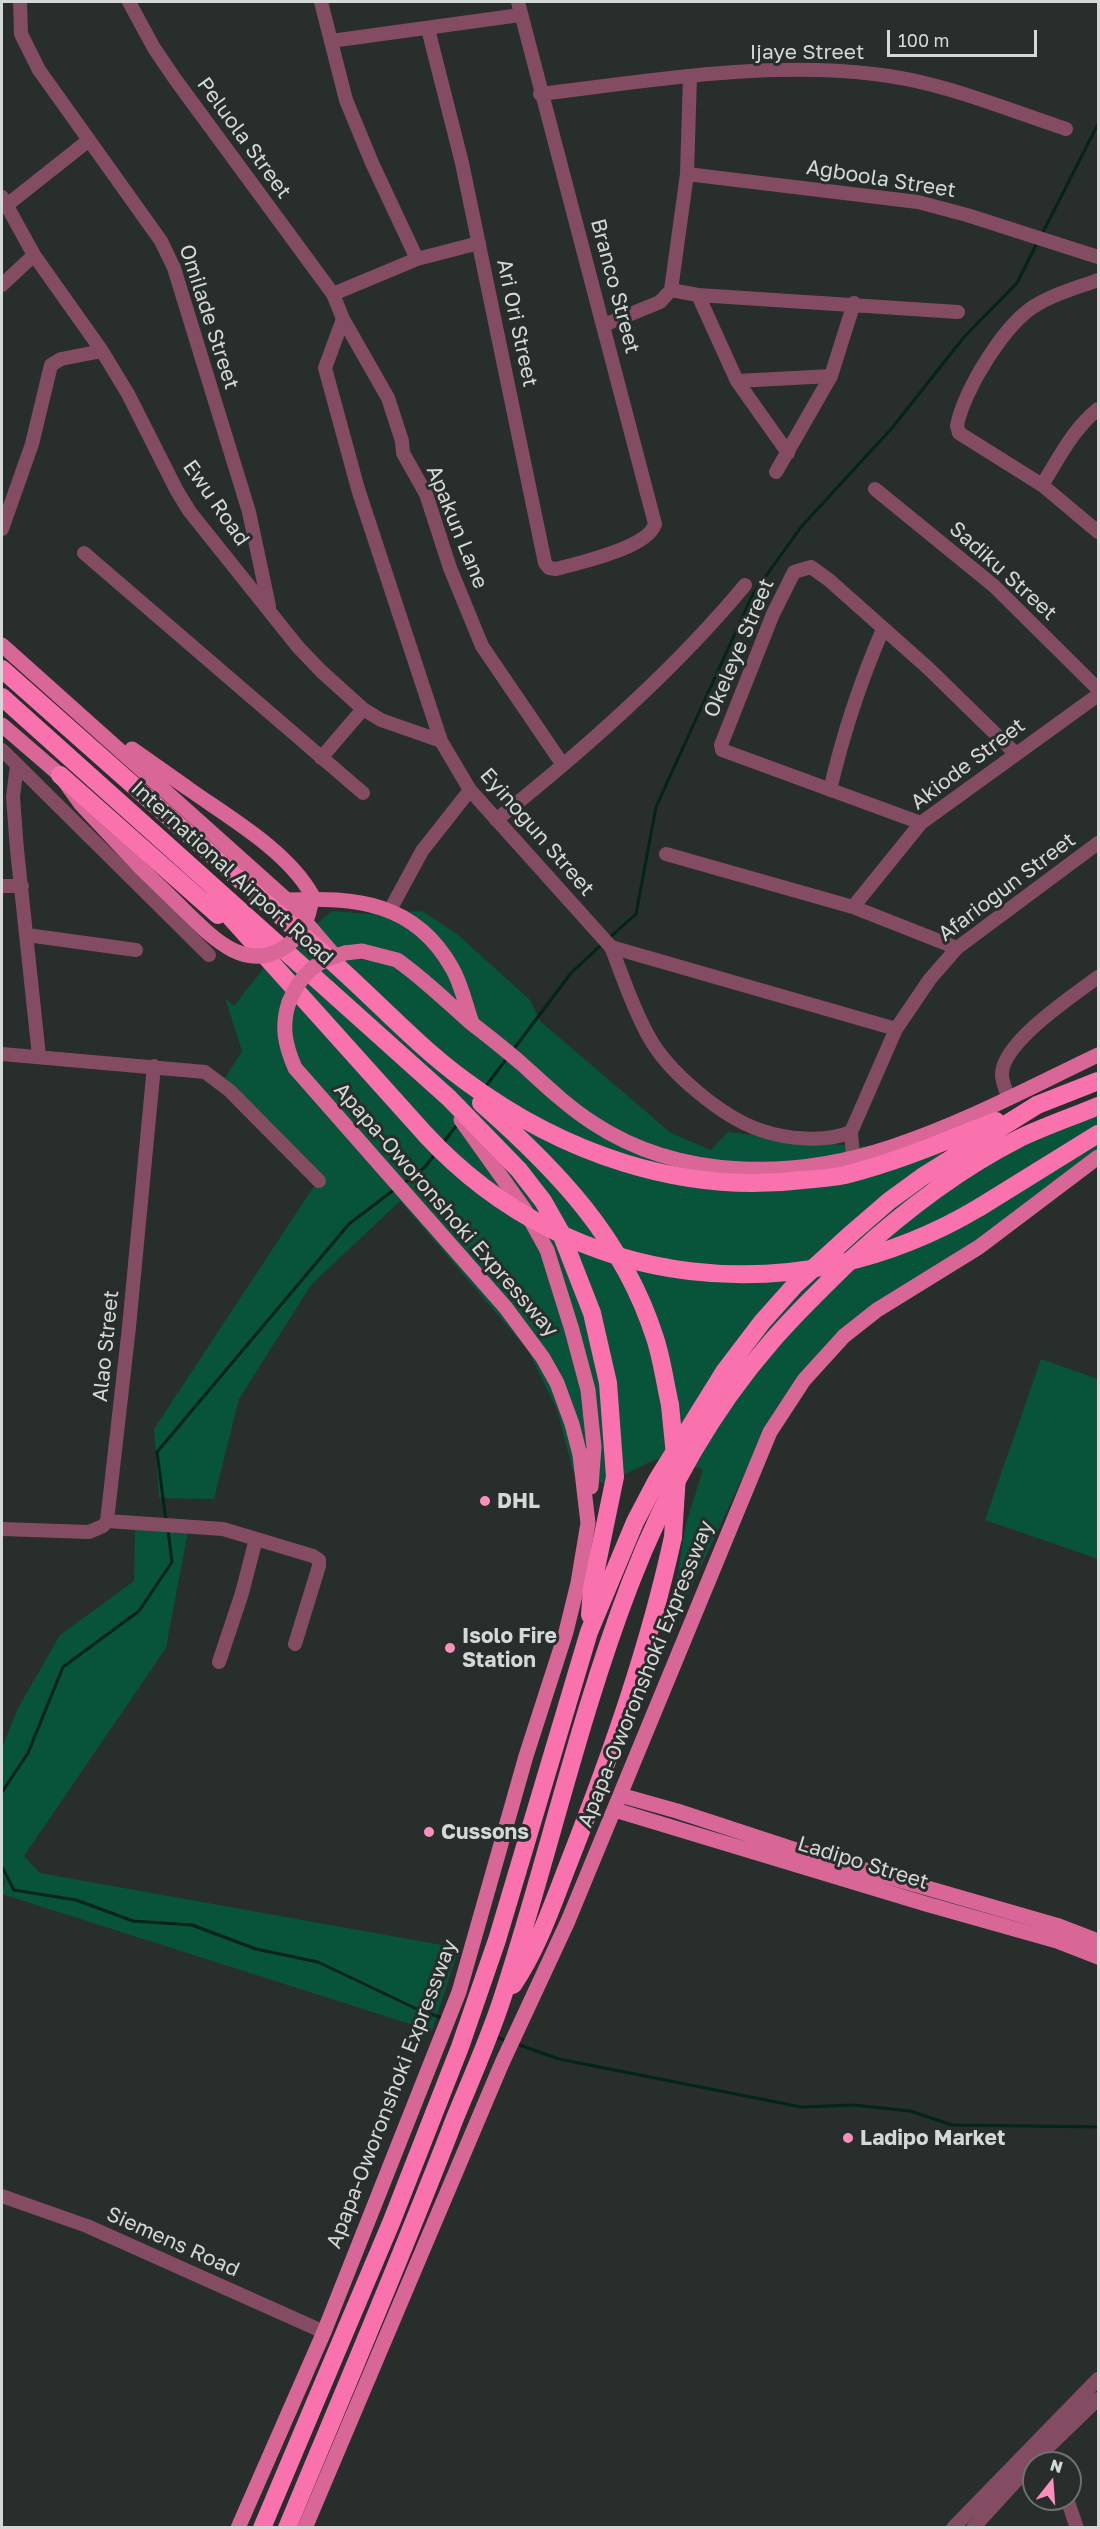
<!DOCTYPE html>
<html>
<head>
<meta charset="utf-8">
<style>
	body { margin:0 }
	#map { position:relative; width:1100px; height:2529px; overflow:hidden; background:#272e2b; font-family:"Golos Text",sans-serif }
	canvas { display:block }
	.frame { position:absolute; inset:0; border:3px solid #d4d8d6; pointer-events:none }
	.north { position:absolute; left:1022px; top:2451px; width:60px; height:60px; box-sizing:border-box; background:#272e2b; border:2px solid #6c726f; border-radius:50%; rotate:17deg; font-size:16px; font-weight:700; line-height:24px; text-align:center; color:#d4d8d6 }
	.north::after { content:''; display:block; margin:auto; width:21px; height:27px; background:#fe8ebc; clip-path:polygon(50% 0,100% 100%,50% 72%,0 100%) }
	.scale { position:absolute; left:887px; top:30px; width:150px; height:27px; box-sizing:border-box; border:3px solid #d4d8d6; border-top:0; padding-left:8px; font-size:18px; line-height:21px; white-space:nowrap; color:#d4d8d6; -webkit-text-stroke:4px #272e2b; paint-order:stroke }
</style>
</head>
<body>
<div id="map">
<canvas width="1100" height="2529"></canvas>
<div class="frame"></div>
<div class="north">N</div>
<div class="scale">100 m</div>
</div>
<script>
const ctx = document.querySelector('canvas').getContext('2d');
ctx.lineJoin = 'round';
function paint(path, color) {
  ctx.fillStyle = color;
  ctx.fill(path, 'evenodd');
}
function strokePath(path, color, width, dash) {
  ctx.strokeStyle = color;
  ctx.lineWidth = width;
  ctx.lineCap = dash ? 'butt' : 'round';
  ctx.setLineDash(dash || []);
  ctx.stroke(path);
}
function label(font, color, halo, rows, align = 'center') {
  ctx.font = font + ' "Golos Text",sans-serif';
  ctx.lineWidth = 6;
  ctx.setLineDash([]);
  ctx.textBaseline = 'middle';
  ctx.strokeStyle = halo;
  ctx.fillStyle = color;
  for (const [text, x, y, turn = 0] of rows) {
    ctx.save();
    ctx.translate(x, y);
    ctx.rotate((+turn || 0) * Math.PI / 180);
    ctx.textAlign = isNaN(turn) ? turn : align;
    if (halo) ctx.strokeText(text, 0, 0);
    ctx.fillText(text, 0, 0);
    ctx.restore();
  }
}
paint(new Path2D(`
	M332 911 369 914 422 911 457 934 530 1000 540 1021 671 1133 711 1150 728 1132 819 1143 944 1153 1098 1116V1159L818 1357 770 1419 688 1594 675 1590 686 1524 703 1469 656 1459 605 1484 573 1471 557 1410 528 1350 400 1201 311 1285 239 1399 214 1499 159 1498 154 1429 320 1177 223 1081 242 1051 225 998 234 1006 263 969Z
	M1041 1359 1098 1379V1559L985 1520Z
	M135 1517 188 1531 166 1648 24 1856 40 1873 459 1948 432 2031 2 1894 5 1881 2 1875V1748L17 1710 60 1635 134 1581Z`), '#07543a');
strokePath(new Path2D(`
	M1042 234 1098 124
	M608 939 636 914 656 807 753 594 801 527 892 428 964 337 1017 283 1037 243
	M513 1050 571 973 603 943
	M486 1086 507 1058
	M443 1143 457 1125
	M403 1184 425 1167 435 1154
	M166 1521 157 1452 349 1224 395 1189
	M2 1792 28 1753 63 1667 139 1611 172 1562 168 1530
	M2 1867 14 1890 76 1900 133 1921 192 1925 256 1949 318 1962 419 2010 442 2018
	M494 2036 507 2041
	M517 2044 559 2059 801 2107 853 2105 910 2111 952 2125 1098 2127`), '#032418', 3);
strokePath(new Path2D(`
	M20 2 21 34 39 70 161 241 174 268 249 512 269 606
	M129 2 154 48 175 79 333 294 343 319 388 398 402 441 403 453 426 494 450 568 482 646 563 765
	M321 2 346 100 372 163 417 259
	M428 29 462 163 545 563 549 568 556 569C579 563 648 548 655 524L518 2
	M331 41 520 15
	M540 94C650 81 763 61 874 74 940 81 1003 108 1066 129
	M687 174 918 202 967 215 1098 257
	M2 197 34 255 102 351 128 394 177 491 190 512 298 647 321 671 363 709 381 720 441 741
	M7 205 89 140
	M1098 280C1079 287 1056 293 1038 304 1006 321 963 391 957 426L959 433 1042 485 1098 532
	M2 285 34 255
	M671 290 698 295 958 312
	M333 294 417 259 479 243
	M698 295 737 381 788 453
	M343 319 325 368 358 489 441 741 470 790 611 947 896 1029
	M604 325 660 302 671 290 687 174 690 76
	M737 381 831 376
	M776 472 831 376 854 303
	M1042 485C1059 458 1073 429 1098 409
	M875 489 994 586 1098 689
	M2 529 32 444 51 365 61 359 102 351
	M84 553 363 793
	M2 750 209 955
	M321 758 363 709
	M17 765 13 797 17 850 39 1056
	M830 790C843 734 860 682 883 629
	M496 820C584 750 673 672 745 585
	M921 823 722 750 721 745 773 614 794 572 811 567 829 580 928 668 1015 753
	M666 854 853 907 957 948
	M2 886H22
	M853 907 921 823 1098 695
	M390 910 422 851 470 790
	M27 935 136 950
	M611 947C623 977 633 1009 649 1037 668 1072 722 1117 760 1130 786 1139 825 1143 851 1132
	M2 1054 205 1072 230 1091 319 1181
	M1008 1097C1006 1090 1002 1082 1002 1075 1001 1043 1074 995 1098 977
	M853 1157 851 1132 896 1029 930 979 957 948 1098 843
	M107 1521 223 1529 313 1556 319 1560V1566L295 1644
	M2 1529 89 1532 103 1526 107 1521 129 1327 154 1066
	M219 1662 242 1593 256 1539
	M2 2196 87 2226 324 2332
	M1067 2499 1077 2528
	M953 2528 1098 2379
	M973 2528 1038 2457 1098 2399`), '#834c63', 14);
strokePath(new Path2D(`
	M2 645 287 900 334 955
	M2 725 60 775 80 803 141 868
	M132 749 186 787
	M287 900C356 897 415 902 452 968 461 983 465 1003 471 1020
	M345 953 362 951 397 960C424 979 446 1001 470 1022 488 1036 506 1050 523 1065 545 1085 568 1107 593 1123 681 1181 794 1179 891 1147 962 1124 1031 1087 1098 1055
	M461 1120 525 1210 547 1250 572 1330 588 1390 594 1447 591 1487
	M620 1795 677 1811 799 1851 1059 1926 1098 1941
	M615 1810 926 1904 1057 1941 1098 1957
	M238 2528 324 2332 459 1992 526 1756 566 1632 578 1583 588 1523 580 1455 572 1424 557 1383 543 1358 506 1308 295 1068C285 1045 281 1026 289 1002
	M305 2528 502 2063 568 1921 770 1432 804 1380 844 1336 877 1310 979 1247 1098 1157`), '#d86798', 15);
strokePath(new Path2D(`
	M2 669C110 765 218 861 327 957 373 997 415 1044 464 1080 562 1153 681 1195 803 1180 817 1179 831 1178 845 1175 897 1162 946 1141 996 1121
	M2 697 449 1098 519 1170 543 1201 560 1231 592 1313 608 1383 615 1477 592 1588 590 1615
	M60 775 218 915
	M214 899 426 1135
	M481 1103C557 1170 623 1238 655 1338 662 1359 665 1383 670 1405
	M980 1207 1098 1134
	M513 1985C539 1947 554 1900 571 1857 612 1752 649 1647 673 1537
	M262 2528 391 2223 460 2047 497 1940 589 1632 635 1522 657 1480 724 1372 762 1322 795 1285 852 1233 889 1201 922 1177 1037 1105 1098 1081
	M287 2528C344 2391 402 2256 455 2118 471 2079 489 2039 502 1999 547 1862 578 1719 630 1584 663 1498 710 1412 771 1342 797 1312 825 1285 854 1257 904 1211 959 1169 1020 1138 1045 1126 1072 1117 1098 1106`), '#f971ad', 18);
strokePath(new Path2D(`
	M141 868C155 882 170 896 184 910 210 935 243 972 282 949 302 937 310 917 312 895 287 850 228 817 186 787
	M289 1002C301 974 315 961 345 953`), '#d86798', 15);
strokePath(new Path2D(`
	M426 1135C573 1293 798 1316 980 1207
	M670 1405 677 1475 673 1537`), '#f971ad', 18);
for (const [x, y, r, color] of [
	[485,1501,6,"#fe8ebc"],
	[450,1648,6,"#fe8ebc"],
	[429,1832,6,"#fe8ebc"],
	[848,2138,6,"#fe8ebc"]
]) {
  const dot = new Path2D();
  dot.arc(x, y, r, 0, 2 * Math.PI);
  ctx.fillStyle = color;
  ctx.fill(dot);
  strokePath(dot, '#272e2b', 2);
}
label('21px', '#d4d8d6', '#272e2b', [
	["Ijaye Street",807,52],
	["Peluola Street",244,138,54],
	["Agboola Street",881,179,9],
	["Branco Street",615,286,75],
	["Omilade Street",209,317,72],
	["Ari Ori Street",517,323,78],
	["Ewu Road",216,503,55],
	["Apakun Lane",457,527,68],
	["Sadiku Street",1003,571,42],
	["Okeleye Street",739,648,-67],
	["Akiode Street",968,764,-37],
	["Eyinogun Street",537,832,49],
	["International Airport Road",232,873,42],
	["Afariogun Street",1007,887,-37],
	["Apapa-Oworonshoki Expressway",446,1210,49],
	["Alao Street",106,1346,-84],
	["Apapa-Oworonshoki Expressway",646,1674,-68],
	["Ladipo Street",863,1863,17],
	["Apapa-Oworonshoki Expressway",392,2094,-69],
	["Siemens Road",173,2242,24]
]);
label('bold 21px', '#d4d8d6', '#272e2b', [
	["DHL",497,1501],
	["Isolo Fire",462,1636],
	["Station",462,1660],
	["Cussons",441,1832],
	["Ladipo Market",860,2138]
], 'left');
</script>
</body>
</html>
